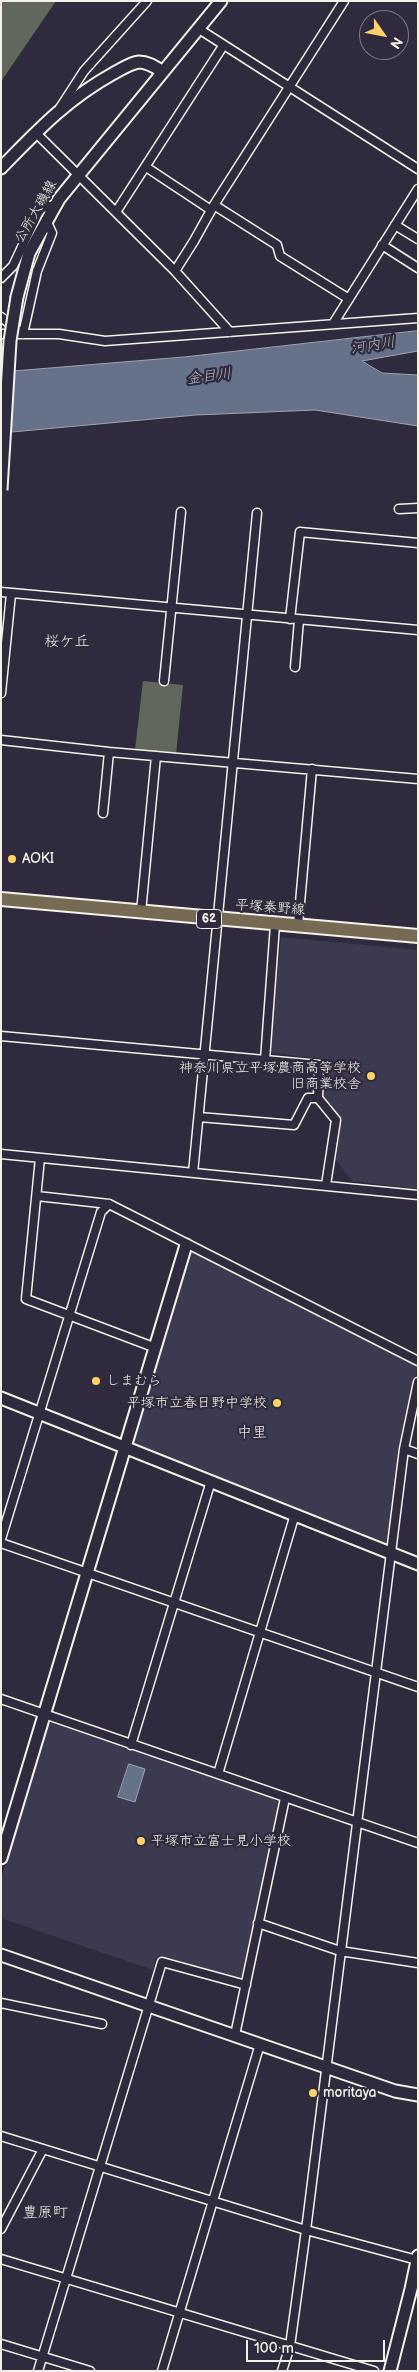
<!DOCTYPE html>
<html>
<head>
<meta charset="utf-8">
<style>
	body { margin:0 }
	#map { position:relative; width:419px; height:2372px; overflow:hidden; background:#2f2a3d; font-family:"Balsamiq Sans",sans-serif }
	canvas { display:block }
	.frame { position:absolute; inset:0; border:2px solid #f4f1e8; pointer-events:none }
	.north { position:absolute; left:359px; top:10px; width:50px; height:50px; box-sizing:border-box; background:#2f2a3d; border:1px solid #7e7a81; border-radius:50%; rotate:123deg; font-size:14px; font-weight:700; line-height:20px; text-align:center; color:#f4f1e8 }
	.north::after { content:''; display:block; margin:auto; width:18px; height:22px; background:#ffd166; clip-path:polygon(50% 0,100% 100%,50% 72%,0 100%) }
	.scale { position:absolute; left:246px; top:2340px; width:139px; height:22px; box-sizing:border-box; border:2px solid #f4f1e8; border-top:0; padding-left:6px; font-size:15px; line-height:18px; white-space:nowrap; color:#f4f1e8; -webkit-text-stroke:4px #2f2a3d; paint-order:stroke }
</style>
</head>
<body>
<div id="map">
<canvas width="419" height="2372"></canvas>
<div class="frame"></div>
<div class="north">N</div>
<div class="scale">100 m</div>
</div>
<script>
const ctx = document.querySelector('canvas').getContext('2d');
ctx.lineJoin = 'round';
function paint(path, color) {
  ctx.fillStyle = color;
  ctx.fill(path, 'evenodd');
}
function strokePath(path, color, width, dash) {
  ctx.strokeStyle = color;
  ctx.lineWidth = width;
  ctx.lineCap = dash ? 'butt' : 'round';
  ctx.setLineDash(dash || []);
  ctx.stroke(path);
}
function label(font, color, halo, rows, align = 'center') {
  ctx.font = font + ' "Balsamiq Sans","Klee One",sans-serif';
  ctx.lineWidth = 4.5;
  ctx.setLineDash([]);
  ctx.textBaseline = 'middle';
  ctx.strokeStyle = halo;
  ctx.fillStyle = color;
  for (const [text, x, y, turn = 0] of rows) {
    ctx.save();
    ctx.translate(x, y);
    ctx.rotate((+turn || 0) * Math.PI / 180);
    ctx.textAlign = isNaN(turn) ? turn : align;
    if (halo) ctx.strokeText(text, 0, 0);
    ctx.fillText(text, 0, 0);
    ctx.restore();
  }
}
paint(new Path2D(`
	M281 937 418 950V1189L352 1181 336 1160 341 1118 322 1093 325 1059 272 1053 270 1051Z
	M193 1252 418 1364 400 1451 388 1542H384L132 1442 189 1254Z
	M52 1722 275 1799 278 1803 242 1976 239 1980 157 1956 153 1970 1 1918V1879L48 1725Z`), '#3c3a50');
paint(new Path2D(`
	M1 1H56L2 80 1 129Z
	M143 681 183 685 176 754 135 750Z`), '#61685b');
const water = new Path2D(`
	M418 331V351L362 361 382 373 418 375V426L315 410 196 415 1 433V372L184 357Z
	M129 1764 145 1769 135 1802 118 1797Z`);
paint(water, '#66718a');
strokePath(water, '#9fa4b0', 1);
const street = new Path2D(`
	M199 29 418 169
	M60 108 84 71 147 1
	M36 133 175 271 194 241 214 205 344 1
	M146 167 211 210
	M214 205 277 245 280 256 349 299
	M116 212 223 46
	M395 225 418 239
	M382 245 418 268
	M175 271 230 332
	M1 278 13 266 38 213 42 208 55 205
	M1 317 23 334 37 271 52 233 46 220
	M333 324 418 189
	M1 334H59L105 341 418 318
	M399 509 418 508
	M1 592 418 630
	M290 619 300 532 418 543
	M295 667 299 620
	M164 681 181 512
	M1 693 11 594
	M1 740 109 752 418 779
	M103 813 109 752
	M141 912 156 756
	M275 925 265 1060 319 1065 318 1098 336 1120 326 1185
	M298 925 312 769
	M1 1036 265 1060
	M199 1117 294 1125 308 1098H318
	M1 1154 418 1195
	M40 1158 26 1299 156 1348
	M193 1173 257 513
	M37 1196 109 1204 418 1361
	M404 1449 418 1454
	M1 1539 101 1212 109 1204
	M1 1543 418 1687
	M1 1699 418 1843
	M131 1745 211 1481
	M218 1774 295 1514
	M258 1923 340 1951 418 1963
	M1 2003 102 2024
	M235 2035 285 1798
	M1 2136 306 2230 417 2260
	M1 2229 43 2149
	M1 2259 374 2371
	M1 2344 90 2371
	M38 2371 162 1962 246 1985
	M162 2371 260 2044
	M282 2371 290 2346 306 2230 404 1449 418 1382`);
const secondary = new Path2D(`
	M1 168C38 130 67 99 114 73 122 69 130 63 139 62 148 62 155 67 163 72
	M17 297 29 253 59 199 221 1
	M1 1398 418 1564
	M1 1858 186 1245
	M1 1955 395 2091 418 2095
	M390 2371 411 2289 418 2256`);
const primary = new Path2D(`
	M1 899 418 936`);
strokePath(street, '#f4f1e8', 11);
strokePath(secondary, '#f4f1e8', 15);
strokePath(primary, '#f4f1e8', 16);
strokePath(street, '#2f2a3d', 8);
strokePath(secondary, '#2f2a3d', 11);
strokePath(primary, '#776a54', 12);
const secondaryBridge = new Path2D(`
	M1 490 10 341 17 297`);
strokePath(secondaryBridge, '#f4f1e8', 15, []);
strokePath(secondaryBridge, '#2f2a3d', 11);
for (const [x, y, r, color] of [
	[12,859,5,"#ffd166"],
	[371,1076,5,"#ffd166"],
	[96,1381,5,"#ffd166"],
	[277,1403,5,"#ffd166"],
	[141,1841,5,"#ffd166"],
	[313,2093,5,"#ffd166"]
]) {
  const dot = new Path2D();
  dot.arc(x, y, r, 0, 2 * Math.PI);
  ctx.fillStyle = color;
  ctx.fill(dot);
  strokePath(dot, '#2f2a3d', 2);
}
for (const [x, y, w] of [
	[209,919,25]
]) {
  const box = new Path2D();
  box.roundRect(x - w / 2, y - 9.5, w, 19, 4);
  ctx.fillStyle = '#2f2a3d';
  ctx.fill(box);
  strokePath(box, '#f4f1e8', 1);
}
label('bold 12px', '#f4f1e8', null, [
	["62",209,919]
]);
label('14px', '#f4f1e8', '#2f2a3d', [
	["公所大磯線",36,212,-60],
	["平塚秦野線",270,908,4]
]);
label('14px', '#f4f1e8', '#2f2a3d', [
	["AOKI",22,859],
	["神奈川県立平塚農商高等学校",361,1068,"right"],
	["旧商業校舎",361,1084,"right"],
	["しまむら",106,1381],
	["平塚市立春日野中学校",267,1403,"right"],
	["平塚市立富士見小学校",151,1841],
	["moritaya",323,2093]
], 'left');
label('italic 15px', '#b4b7be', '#2f2a3d', [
	["河内川",373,346,-9],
	["金目川",209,377,-7]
]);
label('15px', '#f4f1e8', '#2f2a3d', [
	["桜ケ丘",67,642],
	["中里",252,1433],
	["豊原町",45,2213]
]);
</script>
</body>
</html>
